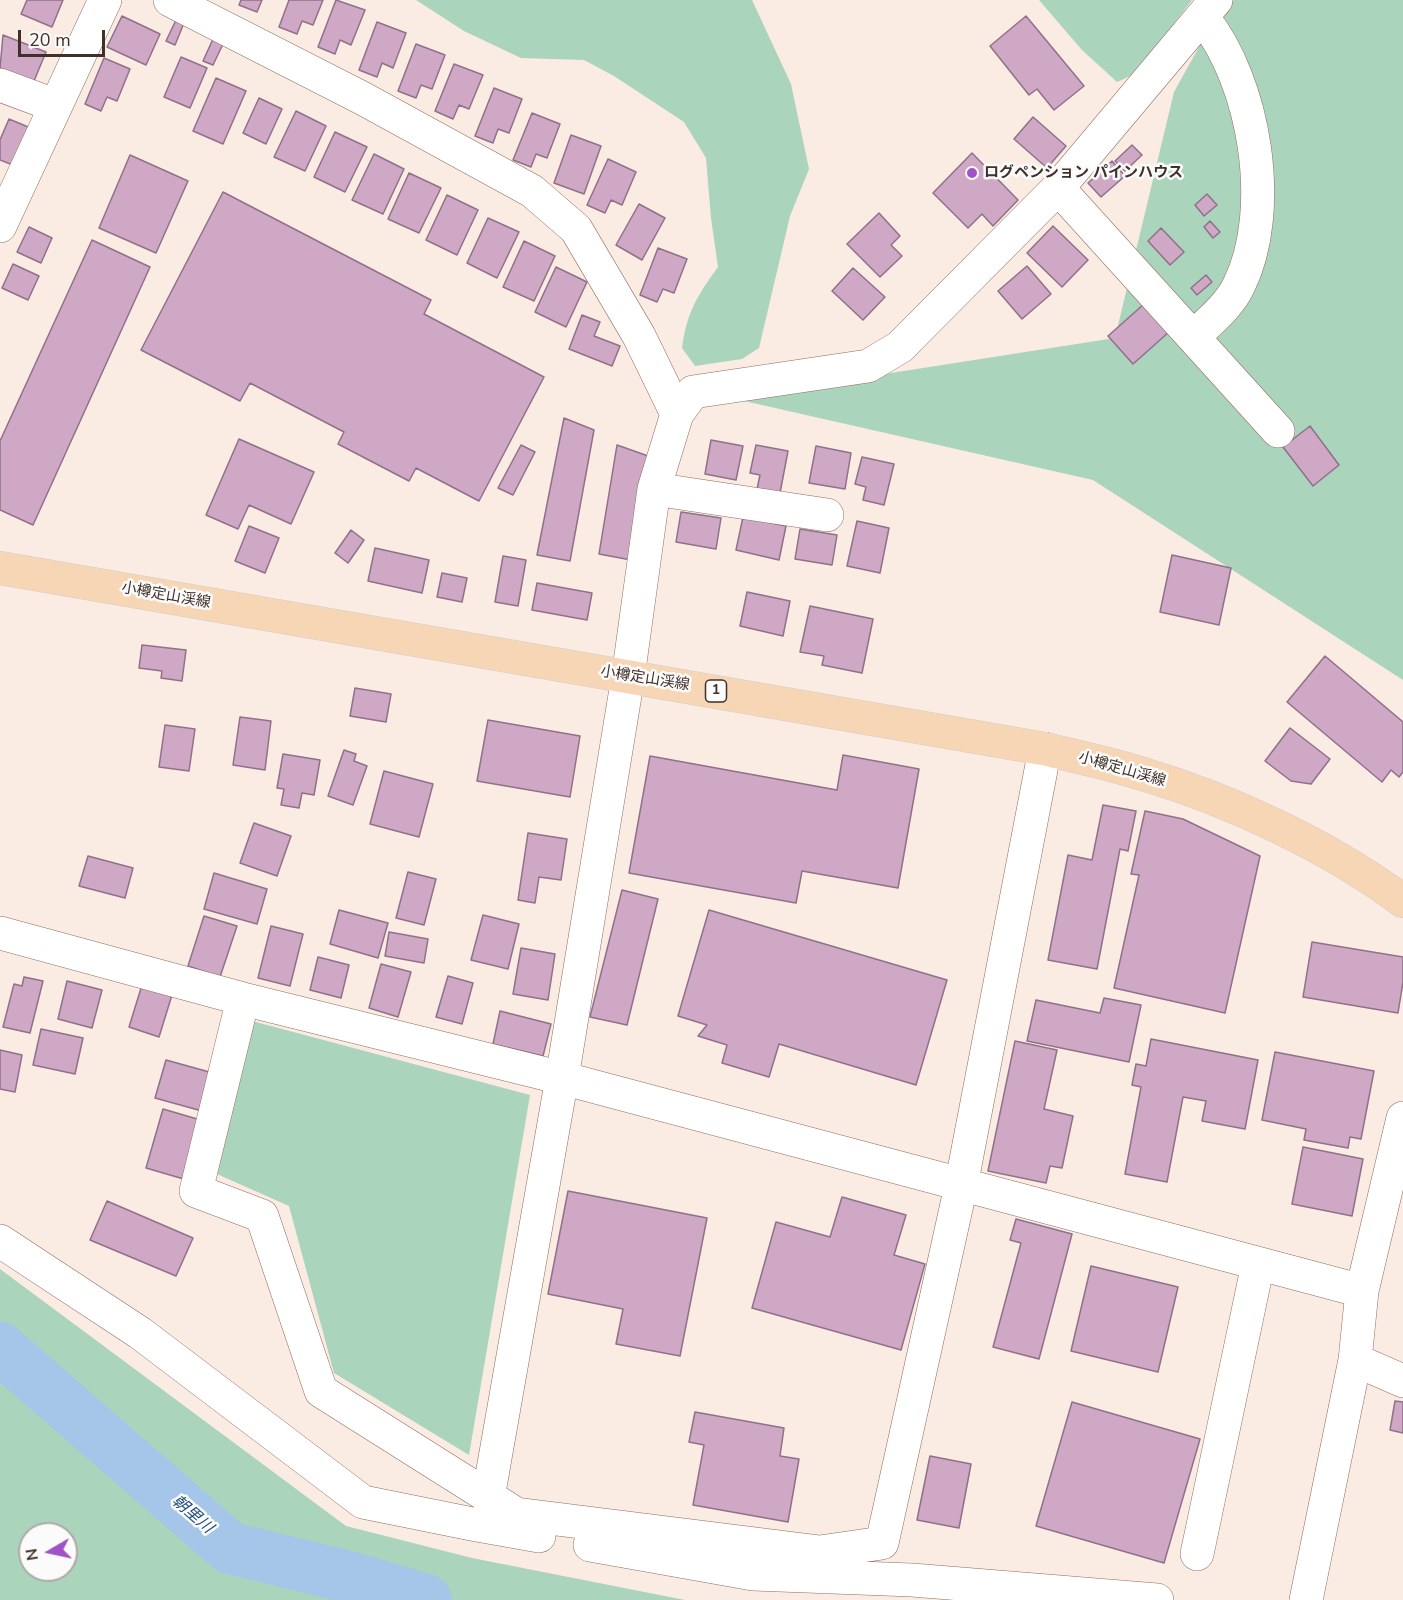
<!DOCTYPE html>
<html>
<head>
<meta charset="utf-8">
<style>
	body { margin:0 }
	#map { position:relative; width:1403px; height:1600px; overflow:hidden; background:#faebe3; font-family:"Nunito Sans",sans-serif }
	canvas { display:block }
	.north { position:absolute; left:18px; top:1522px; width:60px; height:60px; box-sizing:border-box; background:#fbfbfb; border:2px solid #b0aaa7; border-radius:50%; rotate:261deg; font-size:16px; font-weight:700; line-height:24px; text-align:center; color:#3f3029 }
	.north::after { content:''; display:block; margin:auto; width:21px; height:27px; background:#9f53c5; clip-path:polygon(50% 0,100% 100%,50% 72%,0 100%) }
	.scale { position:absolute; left:18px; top:30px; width:87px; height:27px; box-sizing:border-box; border:3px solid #3f3029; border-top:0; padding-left:8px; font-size:18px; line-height:21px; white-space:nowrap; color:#3f3029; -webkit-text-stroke:4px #fbfbfb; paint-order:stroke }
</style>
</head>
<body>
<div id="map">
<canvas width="1403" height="1600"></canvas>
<div class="north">N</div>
<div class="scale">20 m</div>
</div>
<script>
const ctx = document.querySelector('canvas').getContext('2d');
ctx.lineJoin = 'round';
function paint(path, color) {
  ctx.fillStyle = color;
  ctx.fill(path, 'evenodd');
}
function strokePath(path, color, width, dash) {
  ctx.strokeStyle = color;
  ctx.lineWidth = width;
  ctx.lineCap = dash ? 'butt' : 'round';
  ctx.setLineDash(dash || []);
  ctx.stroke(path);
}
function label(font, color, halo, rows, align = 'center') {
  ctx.font = font + ' "Nunito Sans","Noto Sans JP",sans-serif';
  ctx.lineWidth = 5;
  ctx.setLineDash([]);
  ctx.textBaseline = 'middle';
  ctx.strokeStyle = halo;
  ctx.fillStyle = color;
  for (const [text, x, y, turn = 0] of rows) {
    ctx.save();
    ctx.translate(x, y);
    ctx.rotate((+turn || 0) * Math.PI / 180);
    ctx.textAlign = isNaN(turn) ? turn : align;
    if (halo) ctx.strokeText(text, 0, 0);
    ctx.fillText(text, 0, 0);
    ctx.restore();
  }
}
paint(new Path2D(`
	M416 0H752L791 84 809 169 790 216 759 348 742 359 695 366 682 348C687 312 697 296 718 267L711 218 706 158 684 122 614 76 584 60 521 58 464 31Z
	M1039 0H1192L1137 73 1117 82 1082 50Z
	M1225 0H1403V680L1093 480 731 398 1115 338 1174 92Z
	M252 1021 530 1095 469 1455 334 1373 289 1206 217 1174Z
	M0 1269 346 1526 472 1558 685 1600H0ZM30 1534H66V1570H30Z`), '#aad4bb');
strokePath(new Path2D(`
	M0 1348 230 1548 349 1577 426 1600`), '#a6c6e9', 52);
const building = new Path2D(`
	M27 0H63L52 27 21 14Z
	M241 0H262L257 12 239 5Z
	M289 0H323L313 25 302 21 297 34 279 27Z
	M336 0 365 10 351 45 340 40 335 54 318 47Z
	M122 16 160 34 146 65 107 47Z
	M1026 16 1084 86 1054 110 1037 89 1029 95 990 46Z
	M176 20 184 23 175 45 166 41Z
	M377 22 406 33 393 68 382 63 377 77 359 70Z
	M3 35 46 52 34 81 0 68Z
	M213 39 223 44 213 65 203 61Z
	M416 44 445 55 432 89 421 85 416 98 398 91Z
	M181 57 207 68 190 108 164 97Z
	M104 58 130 69 117 101 107 97 101 111 85 104Z
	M454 64 483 75 469 109 459 105 453 119 435 111Z
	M216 78 246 91 223 144 193 131Z
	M494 88 522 99 509 133 498 129 493 143 475 136Z
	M259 98 282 109 266 144 243 133Z
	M296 111 326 126 305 171 274 157Z
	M532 113 560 124 547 158 536 154 531 167 513 160Z
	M1033 117 1066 146 1047 168 1014 139Z
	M9 119 33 129 18 167 0 160V140Z
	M335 132 367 147 345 192 314 177Z
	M571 135 601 146 584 194 554 183Z
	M1132 145 1142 155 1125 171 1115 161Z
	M972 153 1018 200 993 226 982 214 968 228 933 193Z
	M374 154 404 169 383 214 352 200Z
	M130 155 188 181 156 253 99 228Z
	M608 159 636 172 622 205 611 200 605 213 587 205Z
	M1112 161 1125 176 1101 197 1088 183Z
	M409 173 441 188 419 233 388 219Z
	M223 192 431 300 424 314 544 377 479 501 416 468 409 481 338 444 344 432 250 383 240 401 141 350Z
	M1207 194 1217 205 1204 216 1195 205Z
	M447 195 478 210 457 255 426 240Z
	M639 204 665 218 642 260 616 245Z
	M879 213 900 236 891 245 902 256 880 277 847 244Z
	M488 218 519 232 497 278 467 263Z
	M1210 221 1220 232 1213 238 1204 227Z
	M1053 226 1088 260 1062 287 1027 253Z
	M29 227 52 238 41 263 17 252Z
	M1161 228 1184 252 1170 265 1148 241Z
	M92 240 150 267 33 525 0 510V441Z
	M524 241 555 256 534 301 503 287Z
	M658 248 687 259 674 293 663 289 657 302 640 295Z
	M13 264 39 276 28 300 2 288Z
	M1027 266 1051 294 1022 319 998 291Z
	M556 267 587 282 566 327 535 312Z
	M853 268 885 297 863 320 832 291Z
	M1206 275 1212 282 1197 295 1191 288Z
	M1144 304 1169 332 1133 364 1108 336Z
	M582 315 600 322 594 336 620 346 612 366 569 349Z
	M564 418 594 430 570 561 537 555Z
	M1310 426 1339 465 1313 486 1283 447Z
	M239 439 314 472 291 524 249 505 238 529 206 515Z
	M711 440 743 446 736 480 705 474Z
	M521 445 535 452 513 495 498 488Z
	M617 445 651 457 631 560 599 554Z
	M756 445 788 451 780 493 757 489 760 475 750 473Z
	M816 446 851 453 845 489 809 483Z
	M862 457 894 464 884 505 863 500 866 487 855 484Z
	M681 512 721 518 716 549 676 542Z
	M743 517 786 526 779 560 736 550Z
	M857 521 889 528 880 573 847 566Z
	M249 526 279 538 265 573 235 561Z
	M800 529 837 535 832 565 795 559Z
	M351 530 364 540 348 563 335 553Z
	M375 548 429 560 422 593 368 581Z
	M1172 555 1231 568 1219 625 1160 612Z
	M503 556 526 560 518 606 495 602Z
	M442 573 467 578 462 602 437 597Z
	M537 583 592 593 587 620 532 610Z
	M747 592 790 601 783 636 740 626Z
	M810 606 873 619 862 673 822 665 824 656 800 652Z
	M142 645 186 650 182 681 161 678 162 671 139 668Z
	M1325 656 1403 722V772L1399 777 1391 770 1382 782 1287 702Z
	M355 688 391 694 386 722 350 716Z
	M240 717 271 721 265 770 233 765Z
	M488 720 580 736 570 797 477 781Z
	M165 725 195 729 189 771 159 767Z
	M1290 728 1330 759 1311 784 1291 781 1265 761Z
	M344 750 356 754 354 761 367 766 353 805 328 796Z
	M283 754 320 760 314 795 302 793 299 808 281 805 284 789 277 788Z
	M843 755 919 769 898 888 802 871 796 903 629 873 650 756 837 790Z
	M384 771 433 784 419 837 370 824Z
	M1103 805 1136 811 1128 851 1120 849 1097 969 1048 960 1068 855 1092 860Z
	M1145 811 1183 819 1260 856 1225 1013 1114 988 1139 875 1131 874Z
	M254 823 291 836 277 876 240 863Z
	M528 833 567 839 561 880 539 877 535 903 518 900Z
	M88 856 133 868 125 898 79 886Z
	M408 872 436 879 424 925 396 918Z
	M214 873 267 889 257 924 204 909Z
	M622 890 658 899 627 1025 590 1017Z
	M339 910 388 923 378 958 330 944Z
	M709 910 947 980 916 1085 779 1044 769 1077 722 1063 727 1045 698 1036 707 1025 678 1016Z
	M483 915 519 924 508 969 471 960Z
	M204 916 237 926 220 977 188 966Z
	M271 926 303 934 290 986 258 978Z
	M389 932 428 939 424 963 385 956Z
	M1312 942 1403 957V982L1398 1013 1303 997Z
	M521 948 555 954 548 1000 513 994Z
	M318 957 349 965 341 998 310 990Z
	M381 964 411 972 398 1017 369 1008Z
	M448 976 473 983 462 1024 436 1017Z
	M24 977 43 981 30 1033 3 1027 14 984 22 986Z
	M67 981 102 990 92 1028 58 1019Z
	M142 985 172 995 159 1037 129 1027Z
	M1104 998 1141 1005 1129 1062 1027 1041 1036 1000 1100 1013Z
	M500 1011 551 1024 543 1056 493 1044Z
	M41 1029 83 1038 75 1074 33 1065Z
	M1151 1039 1258 1060 1245 1129 1202 1121 1206 1101 1183 1097 1167 1182 1125 1174 1141 1087 1132 1085 1136 1064 1146 1066Z
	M1015 1041 1057 1050 1044 1109 1073 1116 1062 1168 1050 1166 1046 1183 988 1171Z
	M0 1050 22 1055 15 1092 0 1089Z
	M1275 1052 1374 1071 1361 1139 1350 1137 1348 1148 1304 1140 1306 1129 1262 1120Z
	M166 1060 213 1073 202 1111 155 1098Z
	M163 1109 204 1121 187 1180 146 1168Z
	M1303 1147 1363 1159 1352 1216 1292 1204Z
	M568 1191 707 1218 680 1356 616 1344 623 1309 548 1294Z
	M842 1197 906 1215 894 1255 925 1264 901 1350 752 1308 776 1222 830 1237Z
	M107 1201 193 1238 176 1276 90 1240Z
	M1016 1219 1072 1234 1039 1359 993 1347 1021 1243 1010 1240Z
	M1091 1266 1178 1287 1158 1372 1071 1351Z
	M1395 1401 1403 1402V1433L1390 1430Z
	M1072 1402 1200 1439 1164 1563 1036 1526Z
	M695 1412 784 1428 780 1456 799 1459 788 1522 693 1505 704 1445 689 1442Z
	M930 1456 971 1464 959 1528 917 1520Z`);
paint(building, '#cfa8c6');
strokePath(building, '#8f7189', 1.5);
const minor = new Path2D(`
	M170 0 362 98 532 191 576 229 639 336 677 414
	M0 85 54 105
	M1058 188 1278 431
	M0 226 105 0
	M1193 337C1209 322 1230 305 1239 285 1276 210 1255 82 1203 18
	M654 489 827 515
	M0 933 243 999 562 1078 1362 1291
	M243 999 196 1191 262 1216 321 1391 516 1514 820 1552 882 1543 961 1186 1045 749
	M0 1241 140 1333 363 1502 477 1525 497 1519
	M1355 1360 1403 1381
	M488 1498 562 1078 628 677 654 489 677 414 693 392 868 366 900 347 1058 188 1216 0
	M477 1525 539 1536
	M590 1545 753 1574 912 1580 1157 1600
	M1197 1554 1258 1264
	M1306 1600 1355 1360 1362 1291 1403 1118`);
const major = new Path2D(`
	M0 568 1045 749C1078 757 1113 764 1146 775 1233 801 1330 847 1403 901`);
strokePath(minor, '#906e5d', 34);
strokePath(major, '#d1cdcc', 34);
strokePath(minor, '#fff', 33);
strokePath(major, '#f7d6b5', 33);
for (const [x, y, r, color] of [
	[972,173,6,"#9f53c5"]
]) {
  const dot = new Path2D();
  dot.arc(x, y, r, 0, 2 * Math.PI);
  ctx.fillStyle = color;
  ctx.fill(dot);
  strokePath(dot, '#fbfbfb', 2);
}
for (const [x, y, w] of [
	[716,691,21]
]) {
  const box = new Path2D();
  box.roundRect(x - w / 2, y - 11, w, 22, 4.5);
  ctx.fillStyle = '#fbfbfb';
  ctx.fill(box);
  strokePath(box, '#3f3029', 1.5);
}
label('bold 14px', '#3f3029', null, [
	["1",716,691]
]);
label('bold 15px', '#3f3029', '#fbfbfb', [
	["ログペンション パインハウス",984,173]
], 'left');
label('15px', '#3f3029', '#fbfbfb', [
	["小樽定山渓線",166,596,10],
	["小樽定山渓線",645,679,9],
	["小樽定山渓線",1122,770,16]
]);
label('italic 16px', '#224f7d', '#fbfbfb', [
	["朝里川",192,1515,41]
]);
</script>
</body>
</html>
